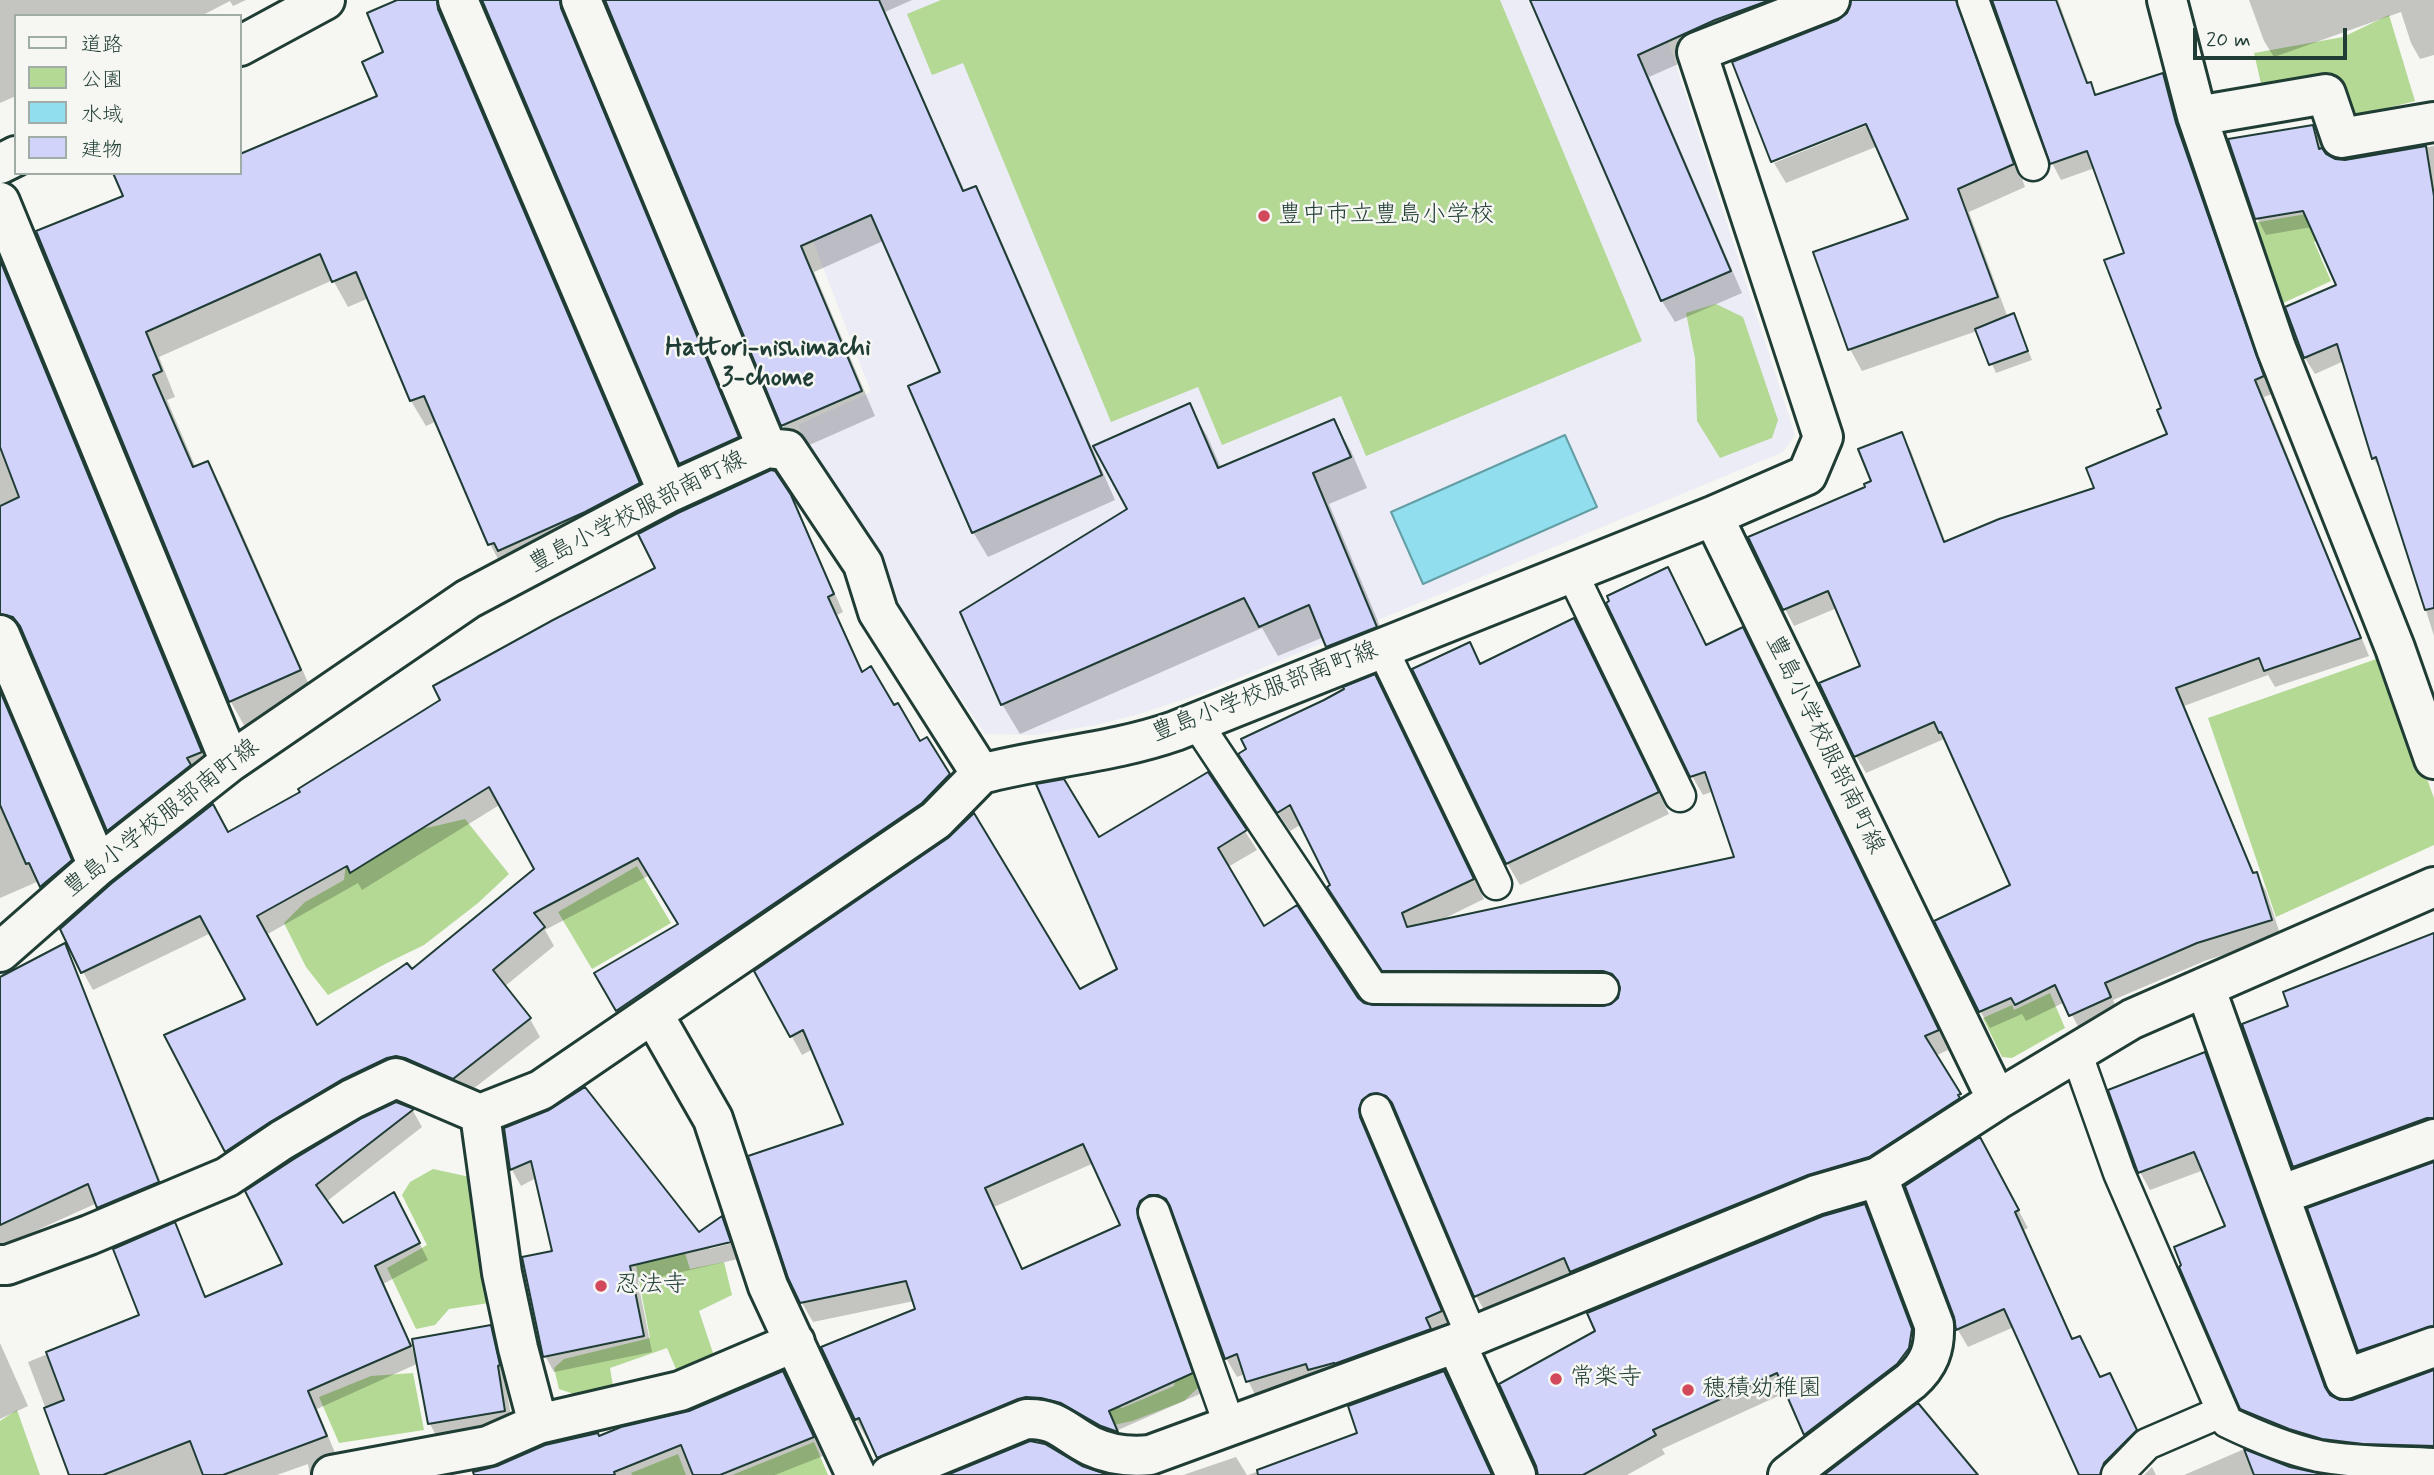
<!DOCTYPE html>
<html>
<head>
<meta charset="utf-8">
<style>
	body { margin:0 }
	#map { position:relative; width:2434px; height:1475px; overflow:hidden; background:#f6f6f2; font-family:Mynerve,"Klee One",sans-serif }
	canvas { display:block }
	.legend { position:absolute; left:14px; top:14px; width:228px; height:161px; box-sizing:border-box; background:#f6f6f2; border:2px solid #a0aca6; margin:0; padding:9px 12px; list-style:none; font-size:21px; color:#1f3d34 }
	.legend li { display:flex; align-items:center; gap:14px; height:35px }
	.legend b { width:35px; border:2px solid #a0aca6 }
	.scale { position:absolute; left:2193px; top:28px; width:154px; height:32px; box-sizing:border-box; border:4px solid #1f3d34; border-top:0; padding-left:9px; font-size:21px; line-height:24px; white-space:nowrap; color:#1f3d34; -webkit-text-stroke:5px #f6f6f2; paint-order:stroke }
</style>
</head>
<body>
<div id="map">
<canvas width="2434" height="1475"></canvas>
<ul class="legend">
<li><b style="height:9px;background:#f6f6f2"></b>道路</li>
<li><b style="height:19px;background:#b3d994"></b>公園</li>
<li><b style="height:19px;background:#90deee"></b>水域</li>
<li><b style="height:19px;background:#d1d3fb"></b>建物</li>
</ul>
<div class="scale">20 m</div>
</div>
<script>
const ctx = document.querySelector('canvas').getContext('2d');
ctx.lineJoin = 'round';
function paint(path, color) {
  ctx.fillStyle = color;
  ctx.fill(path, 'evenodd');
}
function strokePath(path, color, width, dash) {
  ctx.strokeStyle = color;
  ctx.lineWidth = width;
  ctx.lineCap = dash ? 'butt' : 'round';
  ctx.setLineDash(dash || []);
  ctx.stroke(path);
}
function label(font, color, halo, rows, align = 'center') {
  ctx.font = font + ' Mynerve,"Klee One",sans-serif';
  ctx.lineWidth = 5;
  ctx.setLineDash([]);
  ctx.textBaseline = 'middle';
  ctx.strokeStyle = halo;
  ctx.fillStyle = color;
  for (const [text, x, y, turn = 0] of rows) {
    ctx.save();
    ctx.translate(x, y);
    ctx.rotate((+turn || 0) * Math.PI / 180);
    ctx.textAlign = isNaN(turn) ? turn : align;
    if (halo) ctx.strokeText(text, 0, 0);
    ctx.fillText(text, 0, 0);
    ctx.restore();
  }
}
paint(new Path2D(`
	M720 0H1680L1668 40 1795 435 1783 452 1197 695 1139 714 1096 725 1035 735 985 734 900 608 866 536 815 461 798 425 871 392Z`), '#ebecf5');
paint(new Path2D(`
	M941 0H1500L1642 341 1366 456 1341 396 1222 445 1198 387 1111 422 963 63 932 75 907 14Z
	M2389 15 2415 101 2352 117 2328 73 2262 88 2254 53 2343 37Z
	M2353 206 2355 223 2314 242 2331 281 2281 304 2253 223Z
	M1716 304 1743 317 1778 420 1772 438 1720 458 1697 421 1695 358 1686 313Z
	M2382 657 2434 798V845L2276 917 2208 718Z
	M465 819 509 874 478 903 424 945 387 963 328 995 306 967 284 923 305 902 344 880 347 854 393 833 431 827Z
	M637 866 671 923 592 969 558 912Z
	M2050 993 2065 1028 2012 1058 2002 1057 1983 1018 2012 1005 2014 1010Z
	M433 1169 470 1177 496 1302 449 1309 435 1325 416 1329 387 1268 427 1245 402 1195 410 1182Z
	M677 1227 690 1269 724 1262 732 1295 699 1311 714 1356 676 1369 667 1348 610 1368 613 1386 583 1397 559 1389 554 1368 564 1359 650 1338 632 1245Z
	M1195 1366 1201 1385 1184 1401 1132 1421 1110 1426 1095 1422 1112 1404 1122 1408 1174 1386 1176 1375Z
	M413 1373 424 1430 339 1443 319 1397 371 1376Z
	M17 1410 40 1475H0V1421Z
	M814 1442 828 1475H732Z
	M678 1454 686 1475H632L631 1473Z`), '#b3d994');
const water = new Path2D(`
	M1565 435 1597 507 1423 584 1391 512Z`);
paint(water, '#90deee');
strokePath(water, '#639ea4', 2);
paint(new Path2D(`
	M0 0H246L233 6 230 1 201 16H16V96L0 103Z
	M401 0H912L885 12 965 192 975 188 989 213 1115 500 988 557 973 532 942 373 883 241 814 272 875 416 798 450 783 425 609 7 600 3 573 24 574 35 752 463 695 488 681 463 487 8 477 3 450 23 452 36 653 509 504 570 490 544 437 421 426 426 411 401 369 298 348 307 333 280 159 357 175 397 167 400 196 468 207 463 222 488 314 696 245 727 231 702 38 232 240 173V156L379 97 385 53Z
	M1532 0H1845L1728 42 1649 77 1742 293 1675 322 1662 301Z
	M1847 0H1957L1968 19V30L2025 187 1969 212 2008 318 2018 324 2032 360 1996 373 1977 331 1862 371 1850 349 1910 220 1878 146 1786 183 1774 163 1875 122 1873 119 1773 159V162L1734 63 1839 22 1848 15 1853 3Z
	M1993 0H2058L2089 84 2097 96 2163 76 2172 92 2185 142 2272 394 2264 397 2369 656 2275 687 2268 675 2184 706 2254 874H2256L2266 891 2281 937 2207 960 2113 1000 2119 1015 2081 1032 2065 1002 2026 1021 2022 1014 1990 1028 1980 1011 2012 886 1944 739 1866 773 1856 756 1862 667 1837 608 1794 626 1785 609 1873 482 1902 434 1911 451 1946 543 2096 489 2170 435 2127 254 2095 168 2061 180 2052 163Z
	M2249 0H2434V55L2420 59 2411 43 2401 12 2274 57 2264 41Z
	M2313 127 2322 143 2324 152 2333 160 2345 161 2434 146V636L2383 474 2373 458 2344 361 2315 374 2305 358 2287 308 2338 285 2312 227 2266 235 2257 218Z
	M0 254 211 770 119 848 109 830 26 636 15 631 0 634Z
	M1189 405 1207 436 1221 468 1334 421 1351 451 1367 488 1329 504 1393 657 1346 676 1324 637 1278 656 1262 628 1020 734 1002 704 1129 510Z
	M789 496 800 515 843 612 837 615 863 673 893 707 920 743 927 739 959 793 628 1028 597 974 680 925 650 875 545 930 554 946 504 987 530 1019 540 1037 464 1096 416 1076 236 1169 167 1035 248 999 211 933 93 990 83 972 228 834 302 793 658 568ZM501 804 537 870 411 972 317 1027 266 935 358 883 362 890Z
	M1574 620 1669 814 1520 885 1507 863 1469 645 1481 665Z
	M1706 647 1753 648 1948 1050 1935 1056 1970 1114 1880 1176 1487 1315 1476 1296 1399 1115 1389 1111 1369 1129 1370 1138 1452 1331 1258 1401 1245 1374 1237 1377 1226 1358 1176 1217 1170 1214 1147 1230 1148 1239 1202 1393 1118 1430 1127 1450 1073 1422 889 1475 870 1438 867 1439 856 1420 823 1348 917 1311 914 1301 813 1322 802 1303 846 1125 813 1049 802 1055 756 972 1080 991 1120 970 1098 839 1208 774 1257 850 1228 867 1264 928 1363 1005 1373 1007 1612 1006 1619 999 1621 992 1615 990 1395 989 1340 906 1302 824 1290 831 1252 774 1375 677 1484 899 1437 922 1736 859 1714 791 1703 795 1692 776ZM1094 1163 1122 1226 1023 1270 994 1207Z
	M0 689 81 879 52 904 39 881 0 898Z
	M2434 935V1137L2304 1184 2294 1166 2291 1007Z
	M64 946 74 963 168 1200 109 1225 97 1203 0 1247V979Z
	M2204 1054 2214 1072 2331 1398 2342 1402 2353 1401 2434 1372V1463L2374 1461 2253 1427 2245 1413 2297 1434 2298 1431 2227 1227 2204 1170 2150 1190 2140 1172 2110 1091Z
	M397 1104 413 1111 422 1127 326 1202 342 1226 403 1211 428 1260 383 1284 416 1357 490 1327 499 1343 508 1381H505L513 1427 438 1439 430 1424 419 1363 317 1409 342 1470 329 1475H310L308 1464 277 1475H71L28 1362 142 1316 174 1225 184 1242 207 1299 285 1265 247 1192Z
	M506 1129 698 1235 721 1219 732 1240 714 1244 709 1249 733 1243 738 1259 638 1282 652 1352 554 1372 545 1356 554 1252 536 1178 521 1186 512 1170Z
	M1990 1157 2028 1228 2024 1230 2073 1341 2080 1338 2101 1379 2109 1375 2145 1449 2111 1475 2101 1455 2014 1327 1968 1347 1958 1330 1956 1317Z
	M2434 1164V1345L2370 1368 2360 1350Z
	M1864 1206 1874 1224 1922 1349 1816 1452 1787 1392 1662 1449 1665 1454 1627 1475H1539Z
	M0 1343 28 1406 0 1419Z
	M783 1373 823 1456 775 1475H515L599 1438 689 1413Z
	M1444 1373 1493 1475H1248L1360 1434Z
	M2242 1450 2290 1468 2320 1475H2184Z
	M1236 1457 1247 1475H1183Z
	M2152 1467 2156 1475H2144Z`), '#0003');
const building = new Path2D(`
	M397 0H437L438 9 640 483 585 512 498 551 494 543 488 545 424 396 410 401 356 272 332 282 320 254 146 332 162 371 153 375 193 467 208 461 301 670 229 702 36 231 123 196 113 173H240V154L377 96 362 62 383 52 367 13Z
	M482 0H560L561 8 739 437 679 464Z
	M605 0H879L963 191 976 186 1102 475 972 533 908 386 940 372 871 215 801 246 862 391 781 426Z
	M1530 0H1770L1715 20 1638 55 1731 271 1661 301Z
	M1851 0H1956L2014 164 1958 189 1998 297 1848 350 1813 252 1908 219 1866 124 1771 162 1732 62 1838 20 1847 13Z
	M1992 0H2056L2087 83 2091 82 2095 95 2163 73 2176 123 2264 376 2255 380 2361 638 2264 671 2259 658 2176 688 2253 873 2257 872 2272 920 2197 943 2105 983 2111 997 2069 1016 2055 985 2015 1005 2011 998 1979 1012 1934 921 2010 885 1941 732 1939 733 1934 722 1854 757 1819 683 1860 666 1828 591 1783 610 1748 537 1865 487 1864 484 1871 481 1858 449 1902 432 1944 542 1999 519 2094 488 2086 468 2167 434 2157 410 2161 408 2104 260 2124 253 2087 151 2050 164Z
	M2313 125 2319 149 2322 148 2326 154 2335 159 2345 160 2426 146 2434 196V608L2425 610 2376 457 2372 459 2337 344 2304 358 2285 307 2336 285 2303 211 2255 219 2228 139Z
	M0 260 202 752 187 758 191 765 107 831 20 626 13 617 0 614V506L19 497 0 447Z
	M2014 313 2028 351 1989 365 1975 329Z
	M1190 403 1218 468 1334 419 1351 457 1313 473 1377 627 1326 647 1309 605 1259 627 1244 598 1001 705 960 612 1127 509 1093 446Z
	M771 470 775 471 791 495 834 594 828 597 862 672 871 666 894 705 898 703 920 741 927 737 950 774 922 803 616 1011 594 973 678 924 638 858 534 913 545 927 493 970 531 1018 453 1079 405 1058 396 1056 387 1058 341 1080 270 1122 225 1152 164 1035 245 999 200 916 81 973 60 929 112 883 213 804 228 832 300 792 298 789 440 700 433 686 553 620 655 568 638 534 678 513ZM489 787 534 869 412 969 407 963 317 1025 257 916 347 866 350 873Z
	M1668 567 1706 645 1743 627 1939 1030 1925 1036 1961 1094 1958 1095 1960 1098 1869 1157 1808 1175 1570 1272 1564 1258 1474 1297 1392 1103 1386 1096 1377 1093 1370 1094 1362 1100 1359 1109 1360 1117 1442 1311 1426 1318 1431 1329 1334 1364V1363L1308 1370 1306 1364 1246 1382 1237 1354 1225 1359 1170 1206 1166 1199 1158 1195H1149L1140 1201 1137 1209 1138 1218 1193 1373 1109 1411 1118 1432 1101 1426 1061 1403 1041 1398 1026 1397 1018 1399 877 1458 859 1418 855 1420 821 1347 915 1309 906 1281 800 1303 788 1278 748 1156 843 1124 803 1030 790 1037 754 971 948 838 974 813 1080 989 1117 969 1036 784 1064 779 1099 837 1208 772 1247 830 1218 848 1264 926 1297 905 1358 998 1364 1003 1373 1005 1603 1006 1611 1004 1618 998 1620 988 1618 981 1612 974 1603 971H1382L1327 887 1330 885 1290 805 1277 813 1238 754 1246 749 1241 739 1324 700 1344 689 1343 687 1375 674 1474 879 1402 913 1407 927 1734 857 1705 772 1690 777 1606 603 1609 601 1607 596ZM1083 1144 1120 1225 1022 1269 985 1188Z
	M1574 618 1659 792 1506 864 1412 669 1470 642 1480 664Z
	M0 691 72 860 40 887 29 863 26 864 0 805Z
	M2434 933V1118H2427L2293 1167 2242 1024 2288 1006 2283 992Z
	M65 943 159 1182 97 1208 88 1184 0 1225V977Z
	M2205 1052 2325 1387 2330 1395 2340 1400H2352L2434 1370V1446L2363 1444 2322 1439 2289 1429 2240 1409 2179 1267 2181 1265 2174 1247 2225 1226 2194 1152 2138 1173 2108 1090Z
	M585 1087 699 1232 722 1216 731 1242 630 1266 644 1336 543 1357 522 1257 552 1251 531 1161 510 1170 504 1128 549 1110Z
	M396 1102 414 1109 316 1185 343 1223 394 1192 420 1243 375 1266 411 1346 308 1391 327 1436 223 1475H203L190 1441 103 1475H69L44 1408 64 1400 46 1352 139 1315 113 1249 175 1222 205 1297 282 1264 245 1191 294 1159 362 1118Z
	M1980 1137 2019 1210 2015 1212 2072 1339 2080 1336 2100 1377 2110 1373 2137 1430 2104 1463 2100 1475H2079L2004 1309 1956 1330 1954 1317 1905 1186Z
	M2434 1162V1326L2358 1351 2307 1208Z
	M1865 1204 1912 1329 1909 1348 1897 1364 1804 1435 1777 1373 1653 1430 1656 1435 1583 1475H1538L1536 1466 1499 1384 1595 1331 1587 1313 1823 1216Z
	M491 1325 500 1365 498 1366 505 1411 428 1424 412 1339Z
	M783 1371 814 1437 720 1475H693L681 1445 614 1472 615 1475H474L473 1472 497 1466 545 1445 598 1433 599 1436 621 1427 689 1411Z
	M1444 1371 1492 1475H1258L1257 1470 1357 1433 1348 1406Z
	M1918 1403 1978 1475H1824Z
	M1030 1441 1045 1444 1082 1466 1109 1475H947Z
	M2244 1449 2290 1467 2327 1475H2254Z`);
paint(building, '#d1d3fb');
strokePath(building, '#1f3d34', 2);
const lane = new Path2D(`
	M1973 0 2033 165
	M1572 573 1680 796
	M1382 648 1496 884
	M1196 722 1373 988 1603 989
	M2076 1052 2119 1173 2227 1422C2256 1436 2287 1449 2319 1456 2357 1463 2396 1462 2434 1464
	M1376 1110 1472 1337
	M1154 1212 1229 1424
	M2117 1475 2147 1444 2221 1412`);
const street = new Path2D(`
	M458 0 668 493
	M581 0 767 448
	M2167 0 2197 116 2276 348 2395 648 2434 759
	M240 46 325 0
	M2197 116 2326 94 2341 138 2434 122
	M0 164 16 156
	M0 202 230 762
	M1713 516 1997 1100
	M0 635 98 866
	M981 774C1045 757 1112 753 1175 731L1713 516 1807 475 1823 437 1697 52 1830 0
	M0 952 98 866 230 762 468 599 668 493 767 448 787 450 863 564 878 612 981 774
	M2205 987 2345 1379 2434 1347
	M653 1014 713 1119 768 1286 856 1475
	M480 1114 502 1273 518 1348 538 1424
	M2280 1195 2434 1139
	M0 1265H7L89 1235 227 1177 282 1140 352 1099 396 1078 480 1114 541 1090 936 820 981 774
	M1456 1343 1516 1475
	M332 1475 488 1446 538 1424 680 1391 795 1342
	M890 1475 1026 1419C1058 1418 1065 1433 1091 1446 1110 1455 1129 1457 1150 1455L1456 1343 1816 1195 1878 1177 1997 1100 2132 1019 2434 887
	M1788 1475 1911 1381C1929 1365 1935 1349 1934 1325L1878 1177`);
strokePath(lane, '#1f3d34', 35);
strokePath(street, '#1f3d34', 44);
strokePath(lane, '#f6f6f2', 30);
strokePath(street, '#f6f6f2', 38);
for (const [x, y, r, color] of [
	[1264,216,7,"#d1495b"],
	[601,1286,7,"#d1495b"],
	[1556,1379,7,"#d1495b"],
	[1688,1390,7,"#d1495b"]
]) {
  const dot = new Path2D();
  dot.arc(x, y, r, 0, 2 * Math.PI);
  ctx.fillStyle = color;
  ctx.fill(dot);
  strokePath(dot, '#f6f6f2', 2.5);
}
label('24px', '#1f3d34', '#f6f6f2', [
	["豊中市立豊島小学校",1278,216],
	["忍法寺",615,1286],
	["常楽寺",1570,1379],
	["穂積幼稚園",1702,1390]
], 'left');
label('24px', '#1f3d34', '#f6f6f2', [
	["豊島小学校服部南町線",638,513,-27],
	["豊島小学校服部南町線",1265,693,-21],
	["豊島小学校服部南町線",1824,745,64],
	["豊島小学校服部南町線",162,819,-38]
]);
label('bold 26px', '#1f3d34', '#f6f6f2', [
	["Hattori-nishimachi",768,350],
	["3-chome",768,380]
]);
</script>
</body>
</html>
